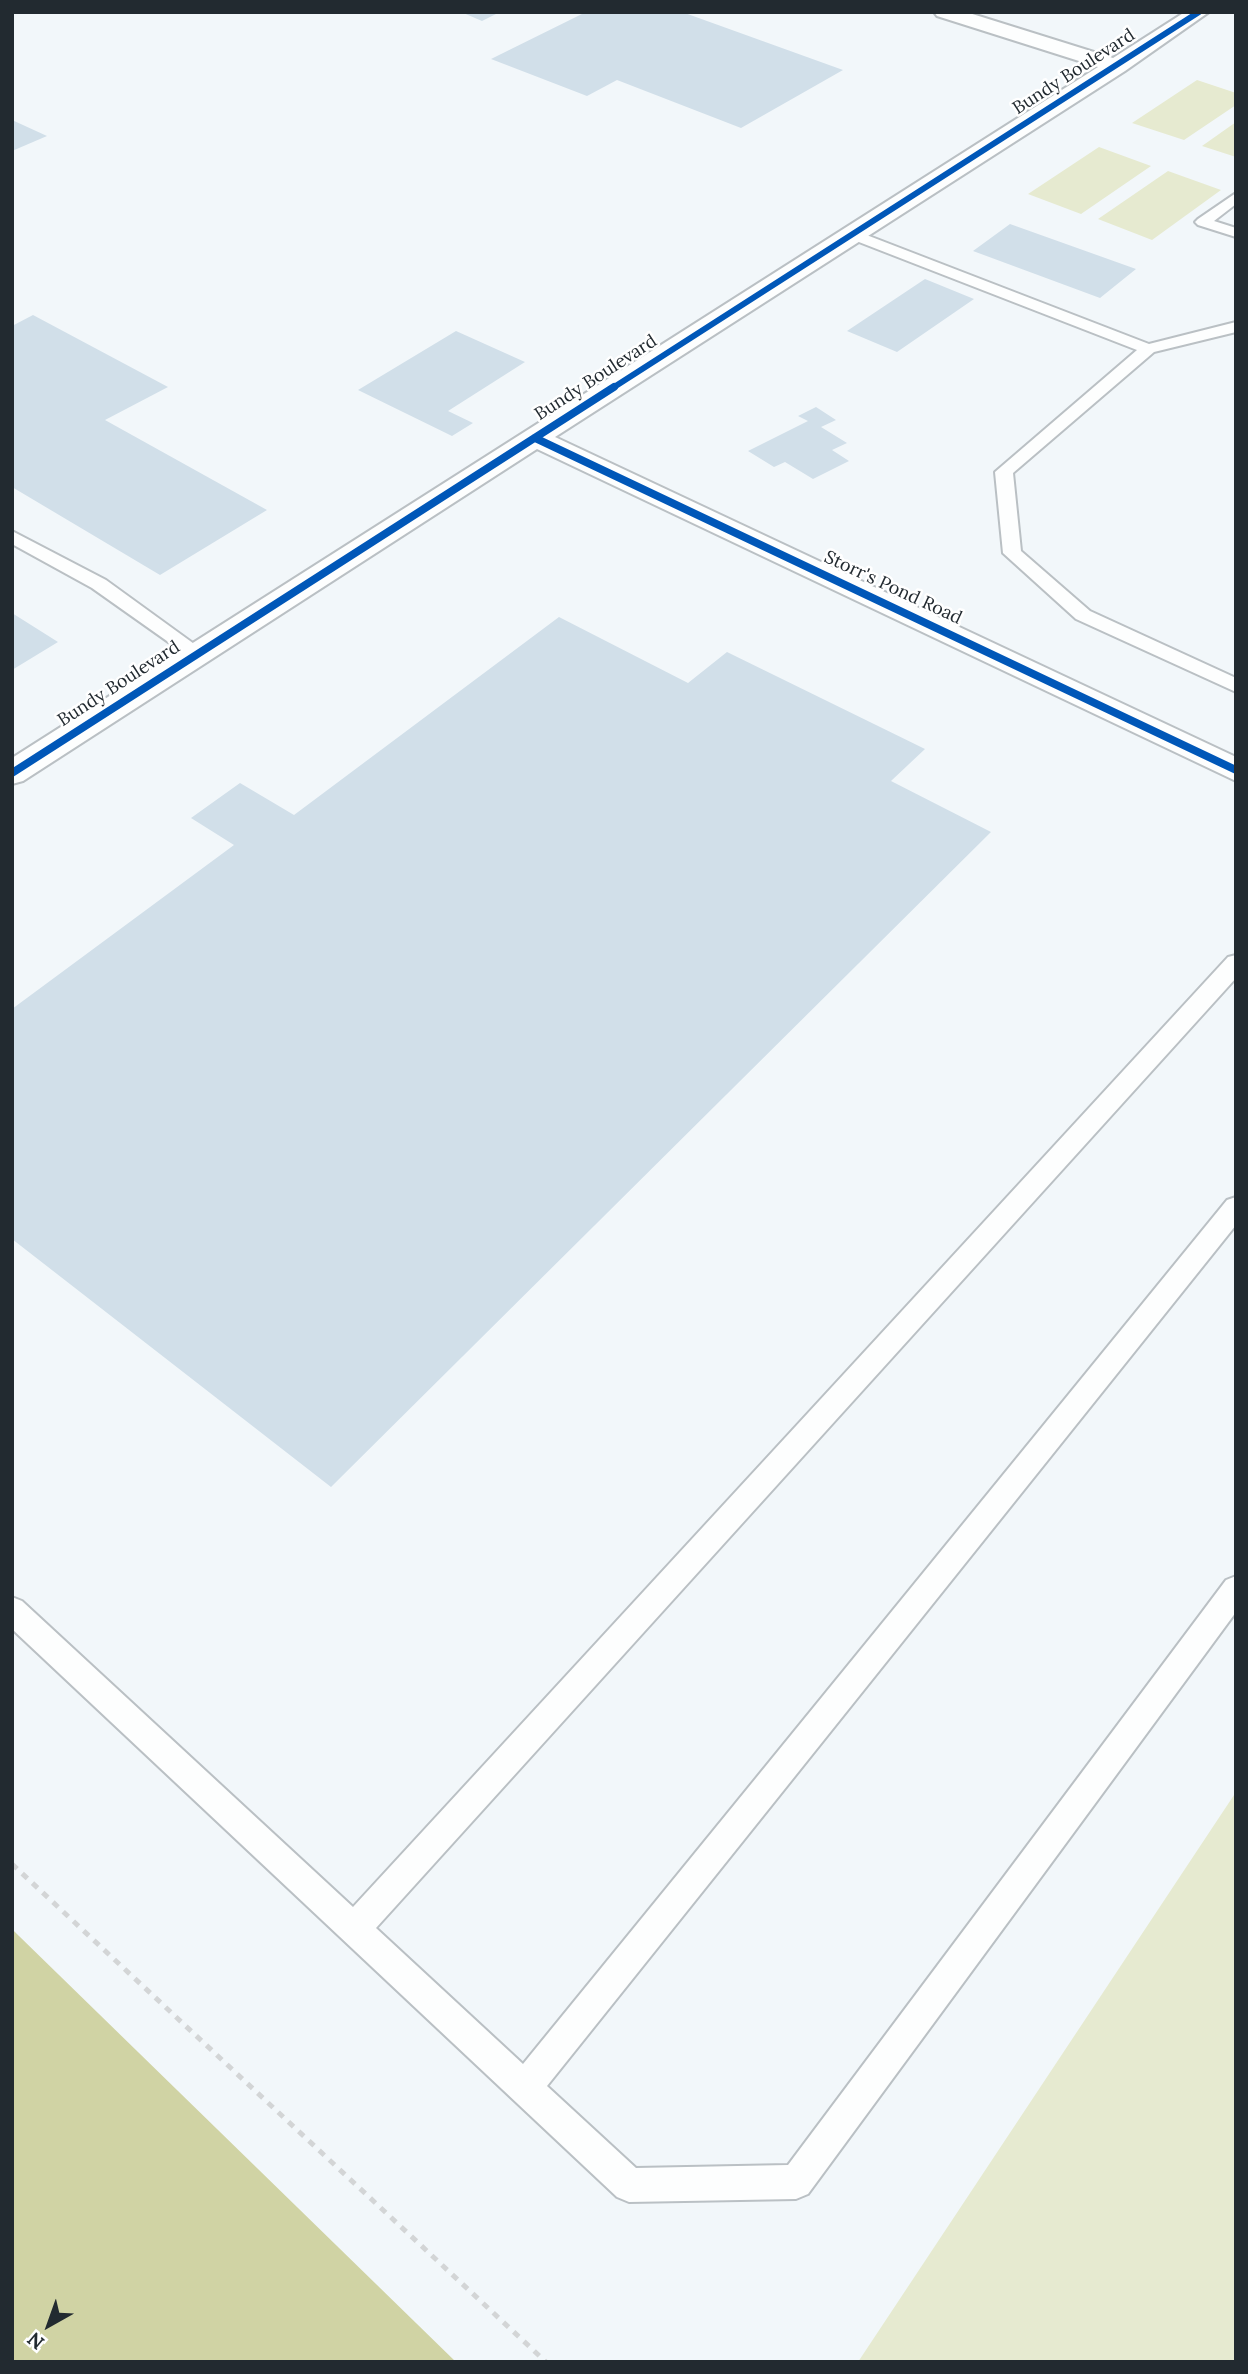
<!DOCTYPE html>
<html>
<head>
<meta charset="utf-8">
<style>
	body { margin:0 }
	#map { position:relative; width:1248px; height:2374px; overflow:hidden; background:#f2f7fa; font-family:Lora,serif }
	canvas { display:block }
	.frame { position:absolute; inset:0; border:14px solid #222a30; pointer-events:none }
	.north { position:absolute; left:14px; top:2290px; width:70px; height:70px; -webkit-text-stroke:5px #fff; paint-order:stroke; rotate:220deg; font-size:19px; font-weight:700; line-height:28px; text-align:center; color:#222a30 }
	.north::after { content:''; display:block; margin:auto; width:24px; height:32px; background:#222a30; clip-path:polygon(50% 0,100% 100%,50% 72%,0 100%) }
</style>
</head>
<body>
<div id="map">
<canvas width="1248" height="2374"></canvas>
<div class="frame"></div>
<div class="north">N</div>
</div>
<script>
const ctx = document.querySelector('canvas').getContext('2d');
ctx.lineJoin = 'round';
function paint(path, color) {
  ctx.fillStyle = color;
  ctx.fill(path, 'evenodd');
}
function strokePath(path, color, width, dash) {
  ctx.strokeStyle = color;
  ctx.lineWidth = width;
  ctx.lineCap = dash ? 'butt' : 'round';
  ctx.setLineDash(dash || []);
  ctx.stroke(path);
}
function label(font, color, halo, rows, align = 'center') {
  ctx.font = font + ' Lora,serif';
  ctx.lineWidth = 5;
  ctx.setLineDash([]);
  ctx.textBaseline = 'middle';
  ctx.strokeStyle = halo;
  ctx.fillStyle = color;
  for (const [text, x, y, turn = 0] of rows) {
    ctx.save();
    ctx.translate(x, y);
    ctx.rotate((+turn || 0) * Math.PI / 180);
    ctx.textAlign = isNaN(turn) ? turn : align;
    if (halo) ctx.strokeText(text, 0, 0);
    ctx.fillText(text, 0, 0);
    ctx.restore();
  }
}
paint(new Path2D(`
	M1197 80 1236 93V105L1184 140 1132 123Z
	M1236 122V157L1202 146Z
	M1099 147 1151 166 1081 214 1028 194Z
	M1168 171 1221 190 1152 240 1098 219Z
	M1236 1792V2362H858Z`), '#e6ead0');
paint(new Path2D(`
	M12 1929 19 1936 456 2362H12Z`), '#d0d3a4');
paint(new Path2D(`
	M461 12H500L482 21Z
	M586 12H682L843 70 741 128 617 80 587 96 491 59Z
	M12 120 47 136 12 151Z
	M1010 224 1136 269 1100 298 973 251Z
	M925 279 974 299 897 352 847 331Z
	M33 315 168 387 105 420 267 510 160 575 12 487V326Z
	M456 331 525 362 448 411 473 423 452 436 358 390Z
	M816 407 836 420 821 427 847 443 832 450 849 461 813 479 785 462 774 467 748 451 808 421 798 416Z
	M12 613 58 642 12 670Z
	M559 617 688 683 727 652 925 749 891 781 991 832 331 1487 12 1239V1009L234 845 191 818 240 783 294 815Z`), '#d1dfe9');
const service = new Path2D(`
	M1236 193V204L1214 221 1236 228V237L1198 225 1195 222 1198 219Z
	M851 229 1149 344 1236 322V332L1154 352 1013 473 1021 551 1090 611 1236 678V692L1076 619 1003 553 995 472 1137 350 846 237 843 234 846 231Z
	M12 531 106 580 208 654 205 658H191L92 588 12 544Z
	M1236 955V978L376 1928 523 2064 1227 1200 1236 1197V1225L547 2086 636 2168 788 2165 1226 1580 1236 1576V1612L808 2194 796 2199 629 2202 617 2197 12 1629V1597L22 1601 353 1907 1228 957Z`);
const minor = new Path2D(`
	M934 12H966L1113 58 1185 12H1209L1125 71 555 437 1236 757V781L537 449 23 781 12 784V758L1098 67 937 16Z`);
strokePath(service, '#bac0c4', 4);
strokePath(minor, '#bac0c4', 4);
strokePath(new Path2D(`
	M12 1864 546 2362`), '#d3d5d6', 5, [7, 7]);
paint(service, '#fdfefe');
paint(minor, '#fdfefe');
strokePath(new Path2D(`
	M611 389 1199 12`), '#0057b8', 6);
strokePath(new Path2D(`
	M535 438 1236 770
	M12 773 614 387`), '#0057b8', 8);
label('18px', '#222a30', '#fff', [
	["Bundy Boulevard",1074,72,-33],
	["Bundy Boulevard",596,378,-33],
	["Storr's Pond Road",893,588,25],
	["Bundy Boulevard",119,684,-33]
]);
</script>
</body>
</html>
